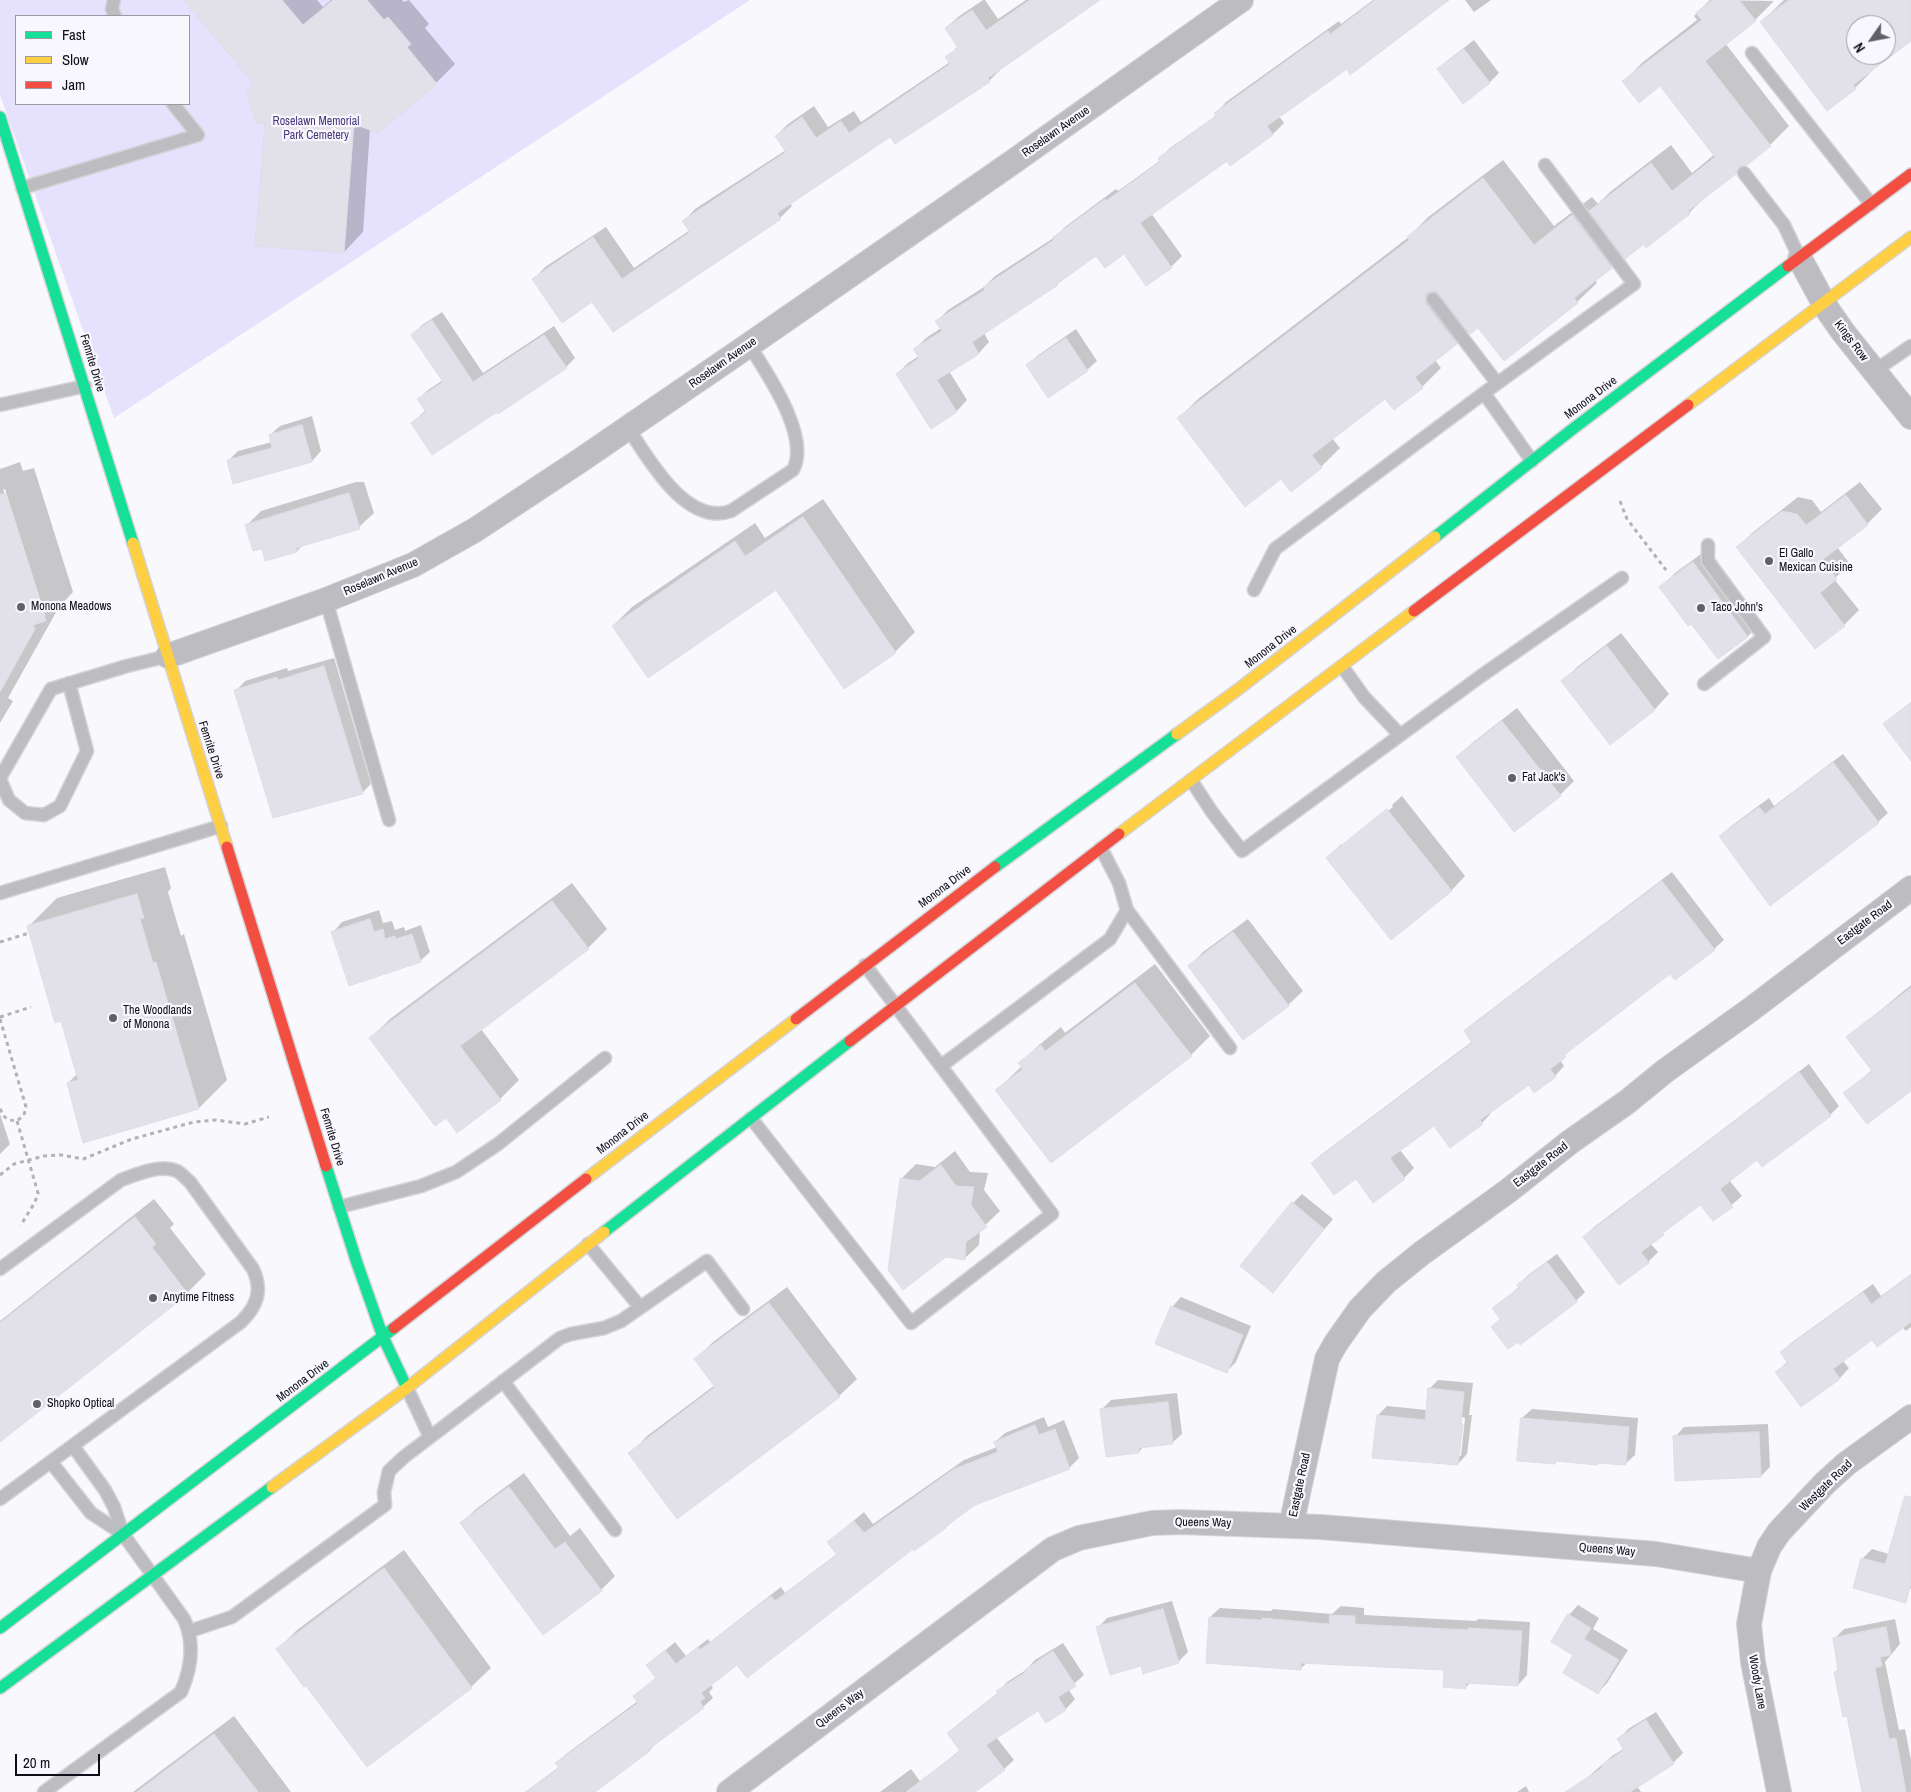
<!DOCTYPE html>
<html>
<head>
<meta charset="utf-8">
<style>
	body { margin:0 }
	#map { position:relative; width:1911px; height:1792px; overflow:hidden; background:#f9f8fc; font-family:"Archivo Narrow",sans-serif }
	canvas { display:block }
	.legend { position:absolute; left:15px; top:15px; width:175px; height:90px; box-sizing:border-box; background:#f8f7fd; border:1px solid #9b99a1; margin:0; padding:6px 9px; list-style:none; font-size:15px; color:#0f0d17 }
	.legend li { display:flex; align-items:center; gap:10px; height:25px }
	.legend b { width:25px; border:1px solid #9b99a1 }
	.north { position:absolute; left:1846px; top:15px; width:50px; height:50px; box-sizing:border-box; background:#f8f7fd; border:1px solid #9b99a1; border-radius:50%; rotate:237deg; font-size:14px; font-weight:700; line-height:20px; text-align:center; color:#0f0d17 }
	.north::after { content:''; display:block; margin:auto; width:18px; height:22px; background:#615f67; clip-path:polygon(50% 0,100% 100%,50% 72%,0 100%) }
	.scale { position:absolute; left:15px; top:1754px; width:85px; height:22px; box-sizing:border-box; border:2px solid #0f0d17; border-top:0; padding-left:6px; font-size:15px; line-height:18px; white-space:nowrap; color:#0f0d17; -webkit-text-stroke:4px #f8f7fd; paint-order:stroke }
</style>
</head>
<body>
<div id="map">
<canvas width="1911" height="1792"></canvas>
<ul class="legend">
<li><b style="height:6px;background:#16e098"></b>Fast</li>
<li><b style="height:6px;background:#ffcf43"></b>Slow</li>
<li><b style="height:6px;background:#f24e42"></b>Jam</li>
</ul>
<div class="north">N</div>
<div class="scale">20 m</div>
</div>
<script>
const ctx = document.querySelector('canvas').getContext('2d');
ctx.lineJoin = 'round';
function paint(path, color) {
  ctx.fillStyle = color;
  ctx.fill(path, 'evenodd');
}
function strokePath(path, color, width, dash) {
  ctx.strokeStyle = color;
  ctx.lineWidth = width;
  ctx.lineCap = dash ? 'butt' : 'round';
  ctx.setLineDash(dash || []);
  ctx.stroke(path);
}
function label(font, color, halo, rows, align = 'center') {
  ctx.font = font + ' "Archivo Narrow",sans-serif';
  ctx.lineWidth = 4.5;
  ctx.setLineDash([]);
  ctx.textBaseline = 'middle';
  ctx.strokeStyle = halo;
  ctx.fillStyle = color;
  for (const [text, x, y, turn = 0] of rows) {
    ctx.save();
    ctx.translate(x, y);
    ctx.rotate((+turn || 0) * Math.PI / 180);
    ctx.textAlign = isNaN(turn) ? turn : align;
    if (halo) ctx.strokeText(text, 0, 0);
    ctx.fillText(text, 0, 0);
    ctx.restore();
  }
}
paint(new Path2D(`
	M0 0H750L114 418 0 95ZM16 16H189V104H16Z`), '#e6e1fd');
paint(new Path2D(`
	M186 0H317L323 7 331 0H402L404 2 409 0 429 24 425 28 455 64 436 83 378 131 370 129 363 232 344 252 266 123 255 83Z
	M983 0H985L998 19 1026 0H1099L1001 69 989 81 896 143 891 135 790 203 792 206 780 218 593 300 534 279 545 267 606 227 634 268 690 230 684 221 695 209 786 150 776 136 788 124 814 106 828 127 854 111 861 122 950 62 947 58 958 46 946 28 958 17Z
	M1373 0H1447L1347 67 1279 116 1284 123 1273 134 1230 164 1227 159 1151 213 1182 256 1171 267 1124 253 1096 254 1057 284 984 333 989 342 979 353 949 371 967 400 957 411 931 427 897 374 908 363 919 356 915 349 926 338 941 328 937 321 948 310 984 287 995 276 1055 237 1065 227 1116 189 1118 191 1161 160 1159 159 1170 148 1217 115 1216 113 1226 102 1339 21 1341 24Z
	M1465 0H1491L1474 12Z
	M1710 0 1774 1 1755 20 1725 43 1789 126 1770 145 1743 165 1708 194 1689 213 1624 255 1595 280 1597 283 1577 302 1504 359 1479 326 1469 331 1457 343 1435 360 1441 368 1422 387 1385 397 1332 438 1340 448 1321 467 1282 477 1179 418 1198 399 1410 236 1427 218 1503 160 1554 226 1592 197 1598 204 1610 192 1671 145 1692 173 1715 154 1661 84 1624 81 1643 62 1697 20 1694 16Z
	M1784 0H1911V40L1874 69 1855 88 1827 109 1761 22ZM1856 25H1886V55H1856Z
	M1474 40 1499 73 1490 82 1439 69 1448 60Z
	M442 312 483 373 554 326 575 358 566 367 497 410 412 423 426 410 419 399 428 390 443 380 413 335 422 325Z
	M1076 329 1097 361 1087 370 1028 365 1037 356Z
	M312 416 321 451 312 461 234 483 228 461 238 451 272 442 270 435 280 426Z
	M20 462 23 471 34 468 73 592 59 607 8 698 13 701 0 723V469ZM3 489H5L45 615 43 617Z
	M356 482H364L374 513 359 527 303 545 297 551 266 560 263 547 247 525 261 511Z
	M1860 482 1882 509 1867 524 1837 547 1850 564 1834 579 1859 610 1844 625 1815 647 1738 547 1752 533 1798 497 1812 500 1821 512Z
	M823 499 915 632 895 652 844 687 776 589 613 626 632 607 755 523 765 538Z
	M1708 549 1762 622 1748 636 1719 658 1661 587 1675 573Z
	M1621 633 1669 694 1655 709 1610 743 1563 682 1577 667Z
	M334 658 371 784 362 793 236 691 245 681 287 668 288 671Z
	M1911 702V759L1884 724Z
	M1517 708 1574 781 1560 795 1458 757 1472 743Z
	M1843 754 1888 813 1878 822 1720 837 1730 827 1769 798 1774 806Z
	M1402 796 1465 876 1451 891 1328 858 1341 844V847L1393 807 1392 805Z
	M165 867 171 888 168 892 181 936 184 934 227 1080 199 1108 68 1083 77 1074 62 1020 29 926 57 898Z
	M1672 872 1724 940 1714 949 1675 979 1671 972 1574 1046 1560 1060 1564 1066 1555 1076 1529 1083 1490 1111 1491 1113 1482 1123 1434 1124 1400 1150 1414 1168 1404 1178 1373 1201 1356 1177 1312 1163 1322 1154 1473 1041 1465 1031 1475 1022Z
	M572 883 607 929 588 948 481 1029 519 1080 500 1099 446 1116 371 1038 390 1019Z
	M379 910 383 923 392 921 395 930 404 927 405 931 421 925 430 952 420 961 333 932 342 922Z
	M1248 919 1303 991 1288 1005 1243 1038 1189 967 1203 952Z
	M1155 964 1210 1036 1191 1055 997 1090 1022 1066 1020 1064 1039 1045 1061 1027 1065 1033Z
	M1911 985V1090L1845 1093 1872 1070 1848 1037Z
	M1809 1064 1839 1106 1830 1115 1757 1159 1729 1180 1742 1196 1714 1220 1701 1203 1650 1243 1658 1252 1648 1262 1619 1283 1585 1237 1594 1227Z
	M0 1114 10 1144 0 1154Z
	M955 1151 970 1172 988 1173 984 1190 1000 1211 980 1230 979 1245 964 1259 901 1179 916 1164 935 1167Z
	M1302 1194 1333 1219 1273 1291 1293 1203Z
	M154 1199 174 1224 170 1228 206 1274 187 1293 0 1440V1321Z
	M1557 1254 1585 1292 1576 1301 1501 1318 1494 1308 1520 1286 1519 1285 1528 1275Z
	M1911 1274V1327L1906 1331 1902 1327 1872 1338 1842 1360 1849 1368 1840 1378 1801 1406 1777 1372 1788 1361 1782 1352 1791 1343 1873 1284 1881 1296Z
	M787 1287 857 1379 839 1396 677 1517 630 1454 647 1436 715 1385 696 1359 713 1342Z
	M1181 1297 1251 1326 1236 1362 1227 1371 1172 1307Z
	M1438 1380 1473 1383 1469 1415H1472L1467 1454 1458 1464 1378 1415 1387 1406 1427 1410 1429 1389ZM1462 1417 1465 1418 1461 1456H1458Z
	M1177 1393 1182 1434 1172 1443 1144 1446 1139 1452 1101 1410 1111 1400Z
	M1532 1409 1638 1418 1635 1455 1625 1464 1558 1460 1555 1463 1522 1418Z
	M1044 1417 1048 1427 1064 1420 1079 1458 1070 1467 975 1504 946 1527 737 1664 710 1684 713 1688 709 1692 713 1698 703 1707 659 1740 650 1750 593 1792H525L559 1767 557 1763 566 1754 638 1701 634 1696 657 1677 648 1665 675 1642 686 1656 708 1639 710 1642 781 1587 785 1593 837 1554 828 1542 864 1512 873 1524 964 1460 997 1447 995 1442 1005 1433Z
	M1768 1424 1770 1467 1761 1476 1675 1437 1684 1427Z
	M524 1473 570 1536 580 1528 615 1576 601 1590 461 1523 476 1509Z
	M1911 1519V1588L1908 1591 1857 1579 1863 1558 1872 1549 1889 1554Z
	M404 1550 491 1668 471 1687 278 1649 297 1630Z
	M1172 1601 1188 1652 1178 1662 1142 1664 1098 1628 1107 1618Z
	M1578 1605 1599 1618 1593 1629 1628 1650 1607 1683 1598 1693 1569 1615Z
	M1341 1606 1364 1608V1615L1476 1621 1478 1619 1530 1622 1527 1675 1518 1685 1471 1682 1466 1687 1446 1669 1308 1662 1300 1669 1210 1617 1220 1608 1271 1611 1273 1609 1332 1614Z
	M1895 1619 1900 1644 1885 1662 1899 1730 1905 1729 1911 1760V1792H1863L1848 1715 1835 1672 1839 1668 1835 1638 1844 1629Z
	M1063 1643 1084 1675 1068 1689 1075 1699 1066 1709 1046 1721 1038 1710 996 1737 1014 1760 1004 1769 973 1792H940L928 1776 960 1750 948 1734 958 1724 998 1693V1692L1007 1682 1026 1670 1035 1660Z
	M1656 1712 1683 1753 1673 1763 1637 1786 1641 1792H1587L1581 1783 1612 1756 1625 1748 1619 1739 1628 1729Z
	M234 1716 291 1792H133Z
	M911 1769 928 1792H880Z
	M1526 1786 1529 1792H1517Z`), '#0003');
const building = new Path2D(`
	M184 0H282L303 25 333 0H367L384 20 388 17 411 44 407 47 437 84 378 133 354 124 344 253 255 246 265 124 256 123 247 90 254 84Z
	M1030 0H1100L988 78 990 82 895 144 890 137 777 213 781 219 613 332 592 302 562 323 532 279 593 237 622 279 690 232 682 221 786 152 775 136 802 117 816 138 841 121 849 133 950 64 945 57 958 48 945 28 972 10 986 30Z
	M1375 0H1449L1350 75 1347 69 1267 126 1273 135 1230 166 1227 161 1140 223 1172 268 1146 286 1124 254 1105 268 1096 256 1057 284 1058 285 972 342 979 354 937 380 957 412 931 429 896 374 919 358 913 349 942 331 935 321 985 290 983 287 1054 240 1052 238 1105 199 1106 201 1160 162 1158 158 1216 116 1214 113 1328 31 1330 34Z
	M1713 0H1739L1756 21 1705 61 1771 146 1747 165 1739 167 1736 174 1688 211 1690 214 1646 248 1644 244 1625 259 1589 211 1651 163 1672 191 1715 157 1660 86 1639 103 1622 81 1702 20 1696 13Z
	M1789 0H1911V41L1853 85 1856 89 1827 111 1760 22ZM1856 25H1886V55H1856Z
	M1464 49 1490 83 1463 104 1437 69Z
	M1483 178 1534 245 1572 215 1612 268 1574 298 1578 303 1504 361 1478 328 1470 334 1439 294 1436 291 1428 292 1425 296 1426 304 1457 344 1415 377 1423 388 1394 410 1385 399 1312 455 1322 468 1291 492 1281 479 1245 507 1177 418 1409 240 1407 237Z
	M432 320 473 382 544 335 567 368 498 414 497 412 432 455 411 423 426 412 417 399 443 382 411 335Z
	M1066 338 1088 371 1048 398 1026 365Z
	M302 425 312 462 233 484 227 460 272 448 269 435Z
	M349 493 360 529 296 548 297 552 265 561 262 549 253 551 245 525Z
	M0 494H6L46 621 33 625 35 629 0 692Z
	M1846 495 1868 525 1822 560 1837 579 1820 593 1845 626 1815 649 1736 547 1782 511 1797 514 1806 525Z
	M803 517 896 653 844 689 776 590 648 678 612 626 735 541 745 556Z
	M1693 562 1748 637 1718 659 1691 624 1688 626 1659 587Z
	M1607 646 1655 710 1610 745 1561 681Z
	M324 666 363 794 273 818 234 690 277 677 278 680Z
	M1911 703V761L1883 724Z
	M1502 721 1561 796 1514 832 1456 757Z
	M1833 762 1879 823 1770 906 1719 836 1759 807 1765 814Z
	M1387 809 1452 891 1391 940 1326 858Z
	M1662 881 1715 950 1675 980 1670 974 1564 1055 1566 1057 1550 1069 1556 1077 1534 1093 1529 1085 1480 1120 1483 1124 1450 1148 1434 1126 1390 1158 1405 1179 1373 1203 1356 1179 1334 1195 1311 1163 1472 1043 1464 1031Z
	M137 894 144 918 140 919 153 963 156 962 199 1109 83 1143 67 1083 78 1080 61 1021 55 1023 27 926Z
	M552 901 589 949 460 1046 501 1100 457 1133 446 1118 435 1126 369 1038Z
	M370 919 374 932 383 929 385 939 395 936 396 939 412 934 421 962 349 986 331 932Z
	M1233 932 1289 1006 1243 1040 1188 966Z
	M1135 983 1192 1056 1051 1163 995 1090 1023 1069 1018 1063 1041 1045 1045 1051Z
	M1911 988V1091L1867 1124 1843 1093 1872 1071 1846 1037Z
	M1799 1072 1831 1116 1762 1167 1757 1160 1720 1189 1733 1207 1713 1221 1700 1205 1663 1233 1664 1235 1641 1252 1649 1263 1619 1285 1583 1237Z
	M941 1165 956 1186 974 1187 971 1205 987 1227 966 1242 965 1260 946 1257 903 1290 888 1270 900 1178 919 1181Z
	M1292 1202 1324 1229 1273 1293 1240 1266Z
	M135 1217 156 1244 152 1247 188 1294 0 1442V1323Z
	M1547 1262 1577 1302 1520 1345 1518 1342 1508 1349 1491 1327 1500 1319 1492 1308 1519 1288 1517 1285Z
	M1911 1275V1322L1877 1347 1872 1340 1833 1369 1840 1379 1801 1407 1775 1372 1788 1363 1780 1352 1863 1292 1871 1304Z
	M769 1303 840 1397 677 1519 628 1453 715 1387 694 1359Z
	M1171 1306 1243 1335 1227 1373 1155 1344Z
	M1428 1388 1464 1392 1461 1424H1463L1458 1465 1372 1458 1377 1415 1425 1420Z
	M1168 1402 1173 1444 1139 1448V1453L1106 1457 1100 1409Z
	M1521 1418 1629 1427 1626 1465 1598 1463V1465L1555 1461V1464L1517 1461Z
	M1035 1425 1039 1435 1055 1429 1070 1469 975 1505 946 1526V1528L914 1551 913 1549 747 1678 737 1665 701 1693 705 1698 700 1702 704 1708 649 1749 650 1751 595 1792H526L559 1768 555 1763 638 1703 633 1696 656 1678 646 1665 665 1650 676 1664 698 1647 700 1650 771 1596 775 1601 837 1555 827 1542 854 1521 864 1533 954 1469 998 1452 994 1442Z
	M1759 1432 1761 1477 1675 1481 1673 1436Z
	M509 1487 555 1549 565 1542 602 1591 543 1635 460 1523Z
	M1905 1496 1911 1497V1583L1906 1603 1853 1588 1861 1558 1885 1564Z
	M384 1568 472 1688 367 1767 306 1686 304 1687 276 1649Z
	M1163 1609 1179 1663 1143 1674 1141 1666 1110 1675 1096 1627Z
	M1568 1614 1591 1628 1584 1639 1619 1660 1598 1694 1563 1673 1573 1655 1551 1642Z
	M1330 1615 1355 1616V1624L1468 1630V1628L1522 1631 1518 1686 1466 1683V1689L1443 1687 1444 1670 1301 1663V1670L1206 1663 1209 1617 1262 1620V1618L1329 1624Z
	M1886 1627 1891 1655 1880 1657 1882 1666 1875 1668 1889 1739 1896 1738 1906 1792H1862L1847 1716 1843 1717 1834 1672 1838 1671 1833 1638Z
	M1053 1651 1076 1686 1058 1697 1066 1710 1046 1723 1038 1711 986 1745 1005 1770 975 1792H906L960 1751 947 1733 998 1694 996 1691 1026 1672 1025 1670Z
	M1646 1720 1674 1764 1630 1792H1565L1602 1768 1601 1765 1624 1750 1617 1739Z
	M214 1734 258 1792H137Z`);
paint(building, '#e2e0e8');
strokePath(building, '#dfdde5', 1);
const lane = new Path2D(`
	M114 0 112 9 115 16
	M1752 53 1871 204
	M1744 173 1784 225 1800 259
	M22 188 198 135 173 104
	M1433 299 1497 383
	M1873 372 1911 346
	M1484 393 1634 284 1545 165
	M0 405 85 386
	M628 428C648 458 686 527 731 511L793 470C811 437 767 373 749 345
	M1254 590 1275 549 1484 393 1532 461
	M326 600 389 820
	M1342 666 1364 697 1400 735
	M1704 684 1764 637 1708 561V545
	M0 778 51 689 127 666 168 656
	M0 779 9 800 25 813 44 815 60 806 87 751 69 683
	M1191 780 1212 812 1242 851 1481 676 1622 578
	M0 893 221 826
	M1127 910 1230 1048
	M941 1066 1110 939 1127 910 1119 883 1101 848
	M751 1118 911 1323 1052 1214 865 965
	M339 1207 421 1186 456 1172 498 1144 605 1058
	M588 1244 640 1307
	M0 1269 121 1180C137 1174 160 1164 177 1171 181 1173 186 1179 190 1182L253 1269C263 1291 257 1306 241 1322L0 1499
	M503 1381 615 1530
	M407 1388 430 1437
	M51 1462 91 1513 123 1534
	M190 1631 232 1617 385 1505 384 1492 389 1471 404 1457 560 1338 571 1334 604 1328 621 1321 707 1261 743 1309
	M44 1792 181 1692C191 1669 195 1643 184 1619L123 1534 114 1507 105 1490 73 1446`);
const street = new Path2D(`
	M1800 259 1827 309 1843 332 1911 417
	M168 656 326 600 413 565 475 530 578 462 749 345 1010 164 1241 0
	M1291 1526 1327 1359 1336 1343 1360 1309 1386 1282 1422 1253 1508 1191 1570 1142 1627 1102 1665 1071 1750 1010 1911 888
	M729 1792 1053 1549 1079 1538 1152 1523 1180 1522 1321 1527 1656 1554 1759 1571
	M1779 1792 1753 1662 1749 1624 1759 1571 1769 1547 1779 1532 1825 1483 1846 1464 1911 1417`);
const fast = new Path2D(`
	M0 117 133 543
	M1435 537 1574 428 1788 266
	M995 867 1177 734
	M326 1166 357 1263 383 1337 407 1388
	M604 1232 850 1041
	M0 1628 394 1328
	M0 1688 272 1487`);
const slow = new Path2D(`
	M1688 405 1911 237
	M133 543 227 847
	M1177 734 1236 691 1435 537
	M1119 834 1414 611
	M586 1179 796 1019
	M272 1487 407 1388 604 1232`);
const jam = new Path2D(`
	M1788 266 1911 174
	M1414 611 1688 405
	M227 847 326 1166
	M796 1019 995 867
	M850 1041 1119 834
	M394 1328 586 1179`);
strokePath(lane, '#d4d3d7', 15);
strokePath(street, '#d4d3d7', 26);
strokePath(fast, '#d4d3d7', 14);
strokePath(slow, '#d4d3d7', 14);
strokePath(jam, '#d4d3d7', 14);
strokePath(new Path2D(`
	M1620 501 1627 519 1666 570
	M0 942 29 933
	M0 1017 31 1007
	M0 1019 26 1107 24 1115 17 1121C7 1120 3 1118 0 1108
	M17 1121 38 1193C35 1206 26 1214 21 1226
	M0 1175 14 1164 44 1156 61 1155 83 1159 132 1139 194 1122 216 1120 245 1124 269 1117`), '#b3b3b6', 3, [4, 4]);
strokePath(lane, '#bdbcc0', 12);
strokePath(street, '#bdbcc0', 24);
strokePath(fast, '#16e098', 11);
strokePath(slow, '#ffcf43', 11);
strokePath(jam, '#f24e42', 11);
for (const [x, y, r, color] of [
	[1769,561,5,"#615f67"],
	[21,607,5,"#615f67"],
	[1701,608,5,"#615f67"],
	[1512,778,5,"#615f67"],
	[113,1018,5,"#615f67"],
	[153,1298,5,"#615f67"],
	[37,1404,5,"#615f67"]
]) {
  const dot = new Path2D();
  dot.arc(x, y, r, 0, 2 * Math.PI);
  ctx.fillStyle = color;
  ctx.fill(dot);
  strokePath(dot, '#f8f7fd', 2);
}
label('12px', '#4b377e', '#f8f7fd', [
	["Roselawn Memorial",316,122],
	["Park Cemetery",316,136]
]);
label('12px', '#0f0d17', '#f8f7fd', [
	["Roselawn Avenue",1056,132,-35],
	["Kings Row",1851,341,53],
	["Femrite Drive",92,363,73],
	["Roselawn Avenue",723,363,-35],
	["Monona Drive",1591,398,-37],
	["Roselawn Avenue",381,577,-23],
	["Monona Drive",1271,647,-38],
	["Femrite Drive",211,750,72],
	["Monona Drive",945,887,-37],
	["Eastgate Road",1865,923,-37],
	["Monona Drive",623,1133,-38],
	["Femrite Drive",332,1137,73],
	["Eastgate Road",1541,1165,-38],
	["Monona Drive",303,1381,-37],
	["Eastgate Road",1300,1485,-78],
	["Westgate Road",1826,1486,-44],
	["Queens Way",1203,1523,1],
	["Queens Way",1607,1550,5],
	["Woody Lane",1757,1682,80],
	["Queens Way",840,1709,-37]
]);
label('12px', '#0f0d17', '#f8f7fd', [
	["El Gallo",1779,554],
	["Mexican Cuisine",1779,568],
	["Monona Meadows",31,607],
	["Taco John's",1711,608],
	["Fat Jack's",1522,778],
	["The Woodlands",123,1011],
	["of Monona",123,1025],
	["Anytime Fitness",163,1298],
	["Shopko Optical",47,1404]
], 'left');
</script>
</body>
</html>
